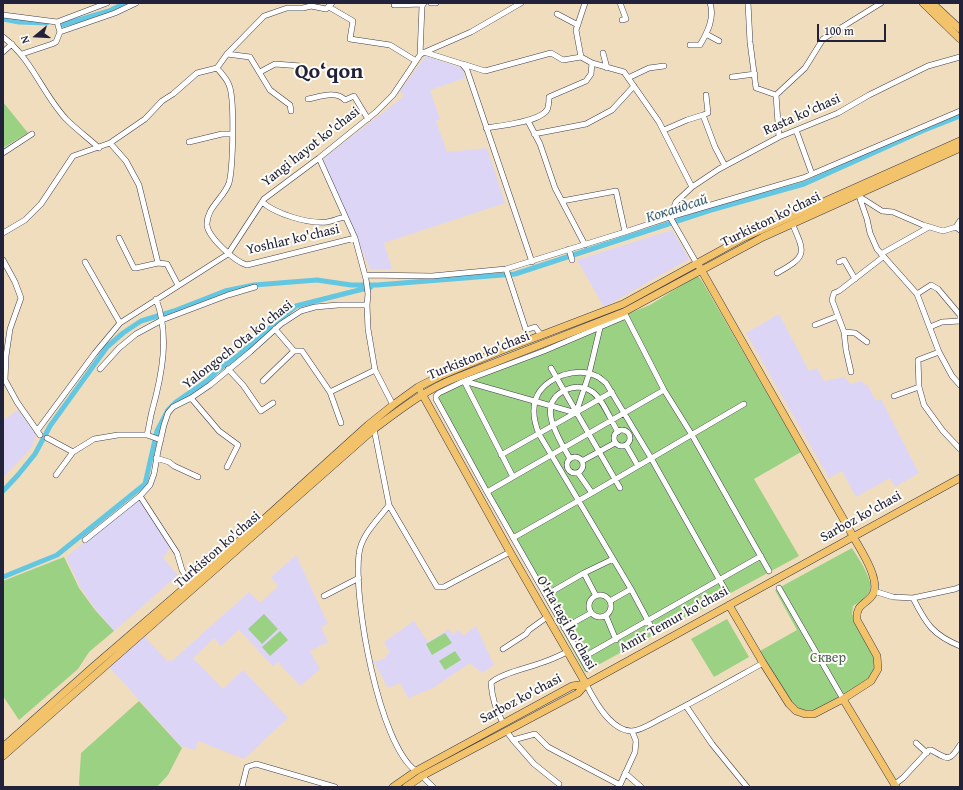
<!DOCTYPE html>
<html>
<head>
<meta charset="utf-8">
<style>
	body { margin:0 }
	#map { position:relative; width:963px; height:790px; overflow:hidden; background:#f0ddbd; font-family:"Gentium Book Plus",serif }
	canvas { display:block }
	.frame { position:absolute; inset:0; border:4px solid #22223b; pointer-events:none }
	.north { position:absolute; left:16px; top:16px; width:40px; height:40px; -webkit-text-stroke:3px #fdfcf7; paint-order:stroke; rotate:252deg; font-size:11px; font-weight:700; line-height:16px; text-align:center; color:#22223b }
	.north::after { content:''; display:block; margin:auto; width:14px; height:18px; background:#22223b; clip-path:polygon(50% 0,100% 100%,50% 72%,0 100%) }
	.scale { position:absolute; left:817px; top:24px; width:69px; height:18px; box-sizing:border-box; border:2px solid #22223b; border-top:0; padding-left:5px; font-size:12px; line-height:14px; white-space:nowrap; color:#22223b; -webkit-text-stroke:3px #fdfcf7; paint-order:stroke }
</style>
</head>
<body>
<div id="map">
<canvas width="963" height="790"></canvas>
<div class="frame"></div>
<div class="north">N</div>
<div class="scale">100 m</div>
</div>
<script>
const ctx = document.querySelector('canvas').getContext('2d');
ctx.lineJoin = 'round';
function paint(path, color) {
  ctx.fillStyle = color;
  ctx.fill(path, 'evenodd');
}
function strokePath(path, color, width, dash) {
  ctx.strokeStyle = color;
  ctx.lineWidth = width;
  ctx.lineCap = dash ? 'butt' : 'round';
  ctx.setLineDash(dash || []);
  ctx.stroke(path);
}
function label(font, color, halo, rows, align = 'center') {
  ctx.font = font + ' "Gentium Book Plus",serif';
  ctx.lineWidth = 4;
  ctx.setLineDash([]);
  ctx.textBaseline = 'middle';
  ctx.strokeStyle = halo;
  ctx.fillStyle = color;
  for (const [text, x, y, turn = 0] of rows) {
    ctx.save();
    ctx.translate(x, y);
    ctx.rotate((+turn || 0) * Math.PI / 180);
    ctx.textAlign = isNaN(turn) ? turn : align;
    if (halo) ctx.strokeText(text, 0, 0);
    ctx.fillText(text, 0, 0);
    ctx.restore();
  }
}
paint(new Path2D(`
	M426 56 462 68 465 78 430 90 440 119 436 121 447 152 487 148 505 203 384 243 392 269H370L323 159 404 96 400 91Z
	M672 230 689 259 604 307 577 260Z
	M779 314 809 371 817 368 824 381 845 377 850 384 862 381 864 385 867 384 876 401 881 399 919 473 895 487 890 478 856 497 842 471 829 478 746 333Z
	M18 410 36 435 32 447 3 478V415L5 419Z
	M139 498 170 548 163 558 178 575 114 631 96 610 80 587 66 557Z
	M296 555 328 624 321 627 328 642 310 651 320 669 300 686 278 662 273 666 239 630 221 646 214 638 193 658 223 689 243 670 288 718 244 759 198 741 195 750 181 746 109 667 144 636 167 661 173 660 249 592 260 603 278 586 271 577Z
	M414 621 428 642 449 629 453 635 459 630 463 636 476 626 494 665 482 673 470 663 433 688 408 698 400 683 388 688 374 662 386 658 385 656 390 653 384 642Z`), '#ddd5f6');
paint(new Path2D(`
	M3 102 28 133 3 148Z
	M695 277H699L702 281 801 452 754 479 799 556 585 672 435 400 437 392 545 350 562 340 650 305Z
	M852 548C858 558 874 580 870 591 867 597 859 602 853 606L852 614 875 655 874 674 863 687 814 712H802L789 702 760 651 797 630 775 590Z
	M64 557 79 588 95 610 114 631 89 652 78 669 19 720 3 696V581Z
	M264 614 278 629 262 644 248 629Z
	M727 619 749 657 714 677 691 639Z
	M280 631 288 640 270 656 262 647Z
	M445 633 452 643 432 655 426 644Z
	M455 651 461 660 445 670 439 661Z
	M139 701 182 748 168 775 157 787H80L79 784 81 753Z`), '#9bd182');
strokePath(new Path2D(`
	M3 150 16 142`), '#64c7e2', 1.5);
strokePath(new Path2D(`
	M3 19 19 22 47 23
	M62 25 109 11 125 3
	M3 491 18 475 35 454 50 426 107 347 123 333 141 321 174 311 225 291 254 285 317 280 351 285H377L515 274 711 210 804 184 922 131 960 116
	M3 577 57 555 145 484 157 431 168 410 176 402 208 380 217 371 240 354 284 316 296 306 371 287`), '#64c7e2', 5);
const minor = new Path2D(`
	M431 3H436
	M620 3 626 19 622 20
	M748 3 750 42 756 88 776 95
	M394 5 422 4
	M329 7 353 21 350 39 390 45 416 61
	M557 14 578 25
	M3 15 57 22 60 32
	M57 22 107 3
	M706 34 719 41
	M3 37C32 59 42 93 66 119 76 129 88 138 99 148
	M690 45H700C707 33 715 18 710 3
	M3 52 12 44
	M425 52 471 32 521 3
	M603 53 607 68
	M22 54 52 44 56 42 60 32 115 13 136 3
	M227 54 250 57 270 90 290 105 291 111
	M420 55 422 6 424 3
	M581 57 576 30 585 3
	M463 64 485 71 551 53 563 60 581 57 592 63 624 72 659 122 692 187
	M217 68C221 73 227 79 229 85 235 98 233 168 229 183 224 198 206 208 207 225 208 237 235 262 247 265L355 238
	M260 72 275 64 301 66
	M732 77 755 74
	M628 78 649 68 664 66
	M706 95 708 113 703 115 715 147 725 166
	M308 99C319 97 336 90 345 100L354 96 368 119
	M528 121 540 144 555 188 585 245
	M486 128C500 126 539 122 547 110 549 106 549 101 549 97L586 81 591 74 592 63
	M664 130 687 120 703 115
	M796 130 812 174
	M534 134 586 124 612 110 634 86
	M779 137 776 95 805 68 823 39 881 3
	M189 142 222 134H232
	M110 143 126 161 139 185 158 263 167 264 178 285
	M3 153 32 134
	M319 158 355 238 366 279 368 294 367 305 368 329 375 370 393 405
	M858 193 867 219 870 233 877 249 917 294 939 352 952 376 960 385
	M860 197 882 211 893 212 923 225 943 231 956 227 960 230
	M562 201 616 191 625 232
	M262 202C276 214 308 224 327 222 333 221 339 218 345 217
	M670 217 676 202 692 187 719 169 779 137 838 113 869 95 928 66 960 57
	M670 217 697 264
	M956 227 960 221
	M3 233 25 220 41 204 73 156 110 143 145 119 162 101 173 94 197 73 217 68 227 54 264 16 287 8H303L311 6 326 9 332 3
	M119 238 134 268H136L158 263
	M569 249 572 260
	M881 254 929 227
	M3 260 15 282 21 298 10 329 6 356 5 380 17 402 40 435
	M85 262 120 323
	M839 262 844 260 855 279
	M506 269 526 330 535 327 541 335
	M777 273C808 256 805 253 792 223
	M365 275 432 276 506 269 625 232 670 217 803 178 960 111
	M917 294 931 285 938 289 960 315V321L942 322 930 327
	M815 325 838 316
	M275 329 294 351H302L330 392 375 370
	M844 332 855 333 867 342
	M939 352 918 360 919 387 924 405 943 431 960 449
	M551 368 620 488
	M100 369 119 348 136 334 162 320 228 295 255 287
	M228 369 243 385 261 411 273 403
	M851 372 846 350 844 332 832 300 834 293 839 291 883 257
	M263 381 294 351
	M464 381 576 413 589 374 600 328
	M464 381 513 477
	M330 392 341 423
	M894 396 919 387
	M191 398 219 431 238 445 227 467
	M374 429 389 505C378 520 361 535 359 554 353 599 379 745 416 771
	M614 438a8 8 0 1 1 16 0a8 8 0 1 1-16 0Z
	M37 431 95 353 120 323 228 254 264 199 319 158 376 112 393 95 420 55 424 52 462 64 467 70 532 262
	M147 435 161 440
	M47 438 73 452 94 439 118 435H147C149 427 150 419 152 411 162 375 170 335 156 299
	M626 445 638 466
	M501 455 612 392
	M567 465a8 8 0 1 1 16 0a8 8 0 1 1-16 0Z
	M156 458 169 462 174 466 198 477
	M570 459C559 438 533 402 568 389 575 386 585 387 591 391 602 397 611 421 618 432
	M582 461 615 443
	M578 473 592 493
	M56 475 73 452
	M487 492 664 390
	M140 496 177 553 182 570 190 583
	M389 505 437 587H444L510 552
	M513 538 592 493 744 404
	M85 540 140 496 150 485 154 474 158 451 164 425 168 413 173 407 191 398 210 385 250 352 281 324 301 311 315 307 338 305H367
	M584 573 596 596
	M779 588 843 699
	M874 591 893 597 913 598 955 589 960 587
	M589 606a11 11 0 1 1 22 0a11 11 0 1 1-22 0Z
	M546 595 584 573 613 559
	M324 596 359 578
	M913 598C926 624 933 635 960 646
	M610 601 631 589
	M606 616 616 640
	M564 628 591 613
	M654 632 631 589 539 434C528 407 534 386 563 375 573 372 586 371 596 376 600 377 603 381 606 383L651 458 727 593
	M503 649 526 634 529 630 547 617
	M582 658 761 556
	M588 669 487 492 436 399V396L439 393 464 381 544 351 626 316 664 390 692 435 769 571
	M586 684C594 700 610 730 631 731 641 731 654 722 662 718 696 701 729 682 763 663
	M686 706 712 744 747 787
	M503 723C496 709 492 699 491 683 499 674 528 668 541 663 550 660 559 656 567 652
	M507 732 513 740 535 734 548 747 620 785
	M513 740 534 764 559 784
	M916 743 927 753
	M625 773 641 787
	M422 776 433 787
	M895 784 903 778 929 750H931C948 759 949 763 960 745
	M242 787 247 767 256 764 335 787
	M619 787 635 752 636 741 632 731`);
const major = new Path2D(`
	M923 3 960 39
	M932 3 960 29
	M699 266 853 536C860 550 884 583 871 597 863 606 856 605 857 620L877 656 878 669 871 681 843 699 814 714H805L796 711 789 704 763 663 729 605
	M421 392 510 552 586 684
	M843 699 896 787
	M3 747 94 666 253 529 368 425 393 405 418 387 440 376 500 351 623 304 745 237 960 141
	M3 756 374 429C401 409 426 389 458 377L624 312 763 237 960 148
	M393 787 416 771 572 686 586 684 960 478
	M406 787 422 776 578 693 586 684`);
strokePath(minor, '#413e4e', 6);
strokePath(major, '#413e4e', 8);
strokePath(minor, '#fff', 5);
strokePath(major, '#f2c36a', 7);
label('14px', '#22223b', '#fdfcf7', [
	["Rasta ko'chasi",802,115,-24],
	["Yangi hayot ko'chasi",311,147,-38],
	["Turkiston ko'chasi",771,220,-26],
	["Yoshlar ko'chasi",293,240,-13],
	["Yalongoch Ota ko'chasi",238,345,-38],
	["Turkiston ko'chasi",479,356,-22],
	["Sarboz ko'chasi",861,517,-29],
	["Turkiston ko'chasi",218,550,-41],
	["Amir Temur ko'chasi",674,620,-29],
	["O'rta tagi ko'chasi",566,623,60],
	["Sarboz ko'chasi",521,699,-28]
]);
label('14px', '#4c5f54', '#fdfcf7', [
	["Сквер",828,658]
]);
label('italic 15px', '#395c75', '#fdfcf7', [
	["Кокандсай",677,209,-18]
]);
label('bold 22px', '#22223b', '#fdfcf7', [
	["Qo‘qon",329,72]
]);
</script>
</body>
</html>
